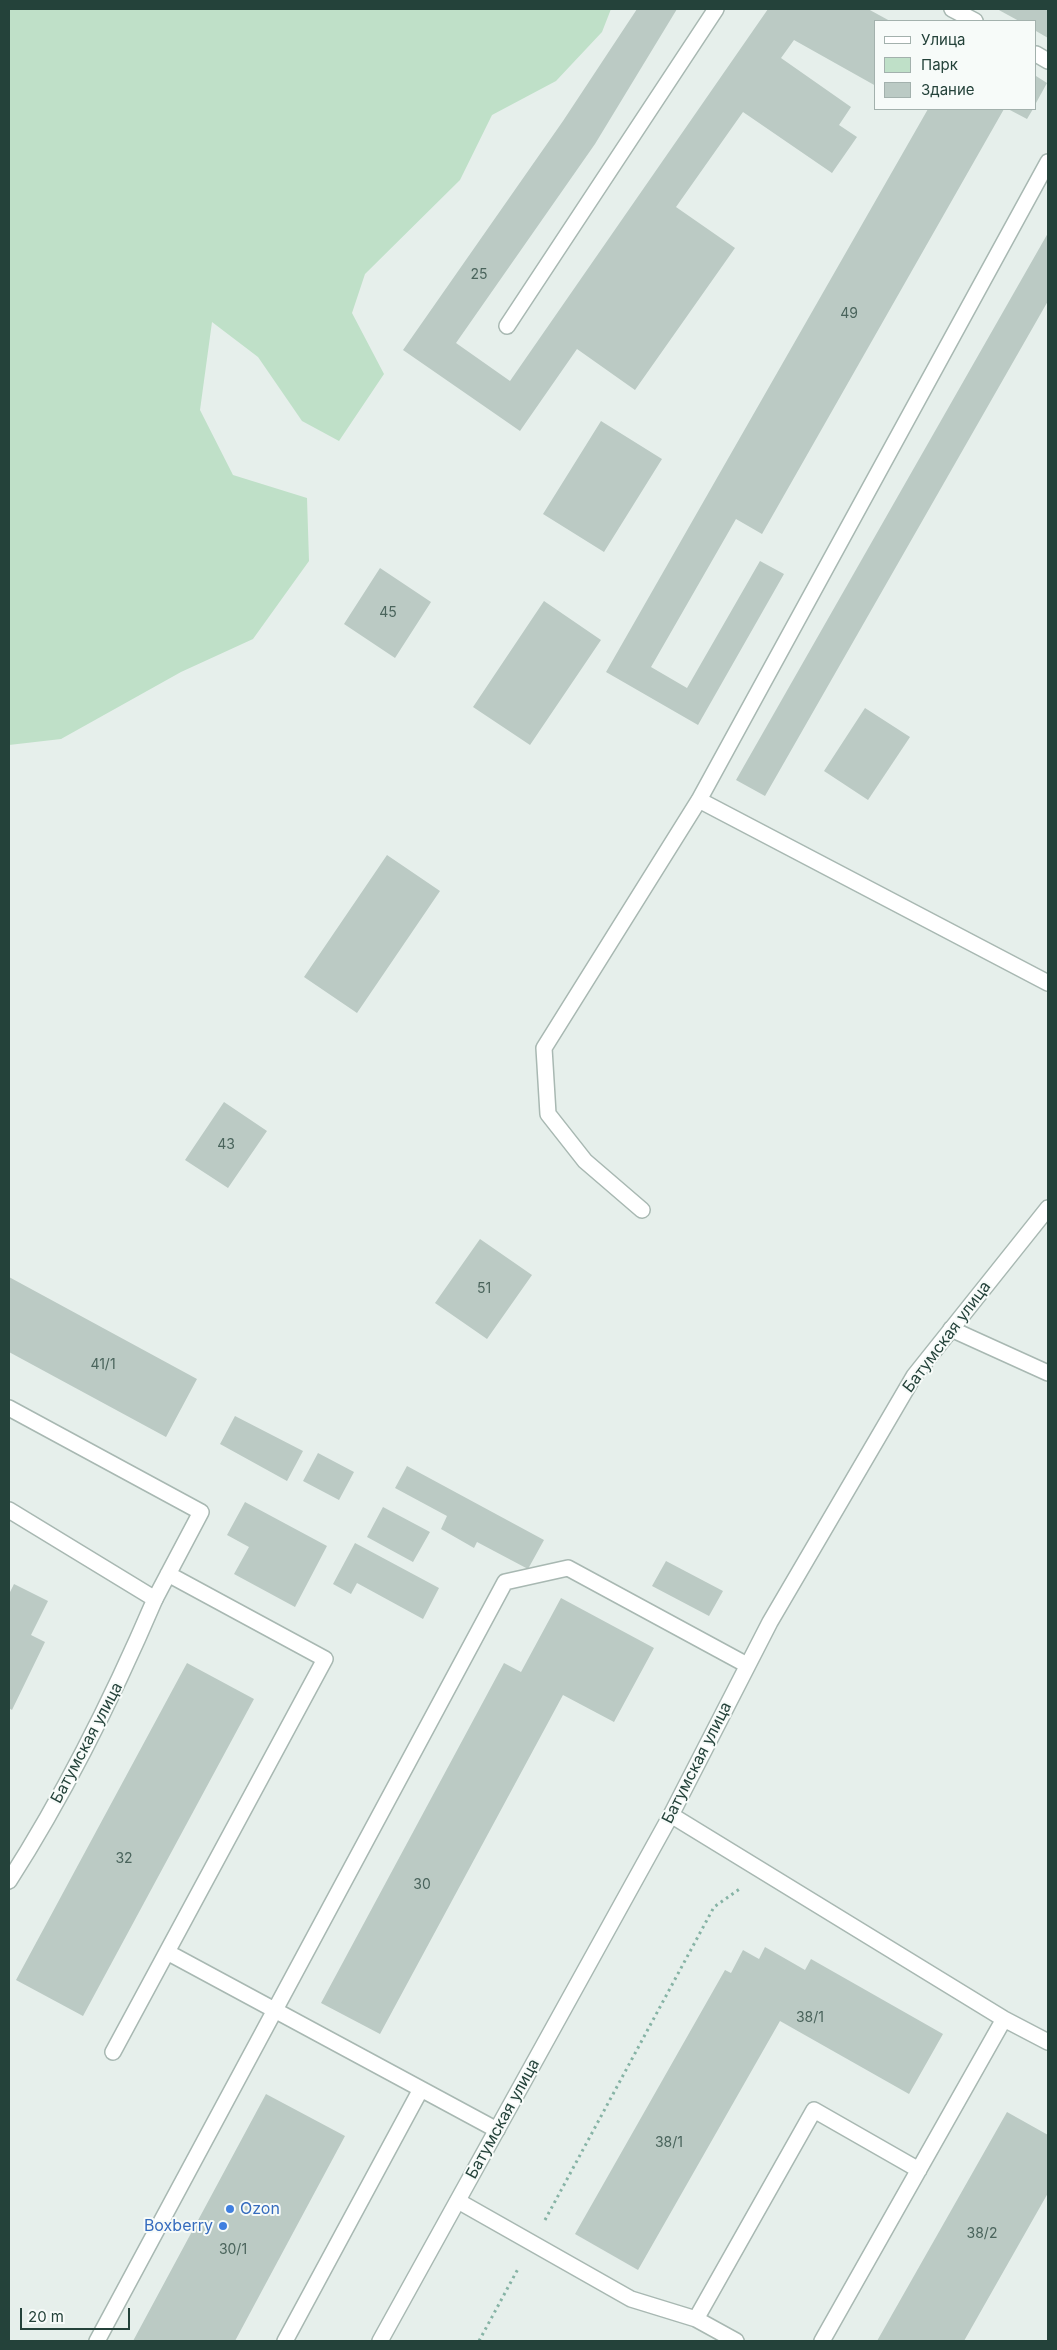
<!DOCTYPE html>
<html>
<head>
<meta charset="utf-8">
<style>
	body { margin:0 }
	#map { position:relative; width:1057px; height:2350px; overflow:hidden; background:#e6efeb; font-family:Inter,sans-serif }
	canvas { display:block }
	.frame { position:absolute; inset:0; border:10px solid #24423a; pointer-events:none }
	.legend { position:absolute; left:874px; top:20px; width:162px; height:90px; box-sizing:border-box; background:#f7fbf9; border:1px solid #a3b1ad; margin:0; padding:6px 9px; list-style:none; font-size:15px; color:#24423a }
	.legend li { display:flex; align-items:center; gap:10px; height:25px }
	.legend b { width:25px; border:1px solid #a3b1ad }
	.scale { position:absolute; left:20px; top:2308px; width:110px; height:22px; box-sizing:border-box; border:2px solid #24423a; border-top:0; padding-left:6px; font-size:15px; line-height:18px; white-space:nowrap; color:#24423a; -webkit-text-stroke:4px #f7fbf9; paint-order:stroke }
</style>
</head>
<body>
<div id="map">
<canvas width="1057" height="2350"></canvas>
<div class="frame"></div>
<ul class="legend">
<li><b style="height:6px;background:#fff"></b>Улица</li>
<li><b style="height:14px;background:#bfe0c8"></b>Парк</li>
<li><b style="height:14px;background:#bbcac4"></b>Здание</li>
</ul>
<div class="scale">20 m</div>
</div>
<script>
const ctx = document.querySelector('canvas').getContext('2d');
ctx.lineJoin = 'round';
function paint(path, color) {
  ctx.fillStyle = color;
  ctx.fill(path, 'evenodd');
}
function strokePath(path, color, width, dash) {
  ctx.strokeStyle = color;
  ctx.lineWidth = width;
  ctx.lineCap = dash ? 'butt' : 'round';
  ctx.setLineDash(dash || []);
  ctx.stroke(path);
}
function label(font, color, halo, rows, align = 'center') {
  ctx.font = font + ' Inter,sans-serif';
  ctx.lineWidth = 4;
  ctx.setLineDash([]);
  ctx.textBaseline = 'middle';
  ctx.strokeStyle = halo;
  ctx.fillStyle = color;
  for (const [text, x, y, turn = 0] of rows) {
    ctx.save();
    ctx.translate(x, y);
    ctx.rotate((+turn || 0) * Math.PI / 180);
    ctx.textAlign = isNaN(turn) ? turn : align;
    if (halo) ctx.strokeText(text, 0, 0);
    ctx.fillText(text, 0, 0);
    ctx.restore();
  }
}
paint(new Path2D(`
	M9 9H611L602 32 556 81 492 115 460 180 365 274 352 313 384 374 339 441 302 421 258 357 212 322 200 410 233 475 307 498 309 561 253 639 181 672 61 739 9 745Z`), '#bfe0c8');
paint(new Path2D(`
	M637 9H677L595 144 456 343 510 381 768 9H868L890 21H876V86L794 40 781 58 851 107 839 125 857 137 832 173 743 112 676 207 735 248 635 390 577 349 520 431 403 350 563 121Z
	M997 9H1048V38L1036 31V21H1019Z
	M1036 76 1047 83 1036 103Z
	M928 109H1004L762 534 736 519 651 667 687 688 760 561 784 574 698 725 606 672Z
	M1008 109H1033L1027 119Z
	M1048 233V301L765 796 736 780Z
	M601 421 662 459 604 552 543 514Z
	M380 568 431 602 395 658 344 624Z
	M544 601 601 640 530 745 473 707Z
	M865 708 910 737 868 800 824 771Z
	M387 855 440 891 357 1013 304 977Z
	M224 1102 267 1131 228 1188 185 1160Z
	M480 1239 532 1275 487 1339 435 1303Z
	M9 1277 197 1379 166 1437 9 1352Z
	M235 1416 303 1451 287 1481 220 1444Z
	M318 1453 354 1472 339 1500 303 1481Z
	M407 1466 544 1540 528 1569 477 1542 474 1548 441 1529 447 1516 395 1488Z
	M245 1502 327 1546 295 1607 234 1574 249 1547 227 1535Z
	M383 1507 430 1532 413 1562 367 1537Z
	M355 1543 439 1588 423 1619 357 1583 351 1594 333 1584Z
	M666 1561 723 1591 709 1616 652 1586Z
	M14 1584 48 1601 31 1635 45 1642 12 1710 9 1708V1594Z
	M561 1598 654 1648 614 1722 563 1695 380 2034 321 2003 504 1663 521 1672Z
	M187 1663 254 1699 83 2016 16 1980Z
	M765 1947 805 1970 811 1959 943 2034 909 2094 780 2021 638 2270 575 2234 725 1970 731 1973 743 1950 759 1959Z
	M266 2094 345 2136 235 2341H133Z
	M1007 2112 1048 2135V2193L964 2341H877Z`), '#bbcac4');
const lane = new Path2D(`
	M952 9 975 21
	M1036 54 1048 61
	M507 326 716 9
	M699 800 1048 983
	M642 1210 585 1161 548 1114 544 1048 699 800 1048 162
	M951 1329 1048 1373
	M9 1408 201 1512 155 1599
	M671 1815 1004 2019 1048 2042
	M167 1952 497 2130
	M113 2052 325 1659 168 1574
	M458 2201 631 2299 696 2319
	M97 2341 505 1582 568 1568 747 1665
	M285 2341 421 2089
	M736 2341 696 2319 814 2110 919 2170
	M822 2341 1004 2019`);
const street = new Path2D(`
	M9 1510 155 1599C113 1697 66 1792 9 1881
	M380 2341 671 1815 770 1622 914 1376 1048 1208`);
strokePath(lane, '#a8b8b2', 18);
strokePath(street, '#a8b8b2', 18);
strokePath(new Path2D(`
	M545 2220 714 1907 741 1888
	M479 2341 519 2267`), '#86b3a5', 3, [2.5, 4]);
strokePath(lane, '#fff', 15);
strokePath(street, '#fff', 15);
for (const [x, y, r, color] of [
	[230,2209,5,"#3f7fe0"],
	[223,2226,5,"#3f7fe0"]
]) {
  const dot = new Path2D();
  dot.arc(x, y, r, 0, 2 * Math.PI);
  ctx.fillStyle = color;
  ctx.fill(dot);
  strokePath(dot, '#f7fbf9', 2);
}
label('14px', '#4a645c', null, [
	["25",479,275],
	["49",849,314],
	["45",388,613],
	["43",226,1145],
	["51",484,1289],
	["41/1",103,1365],
	["32",124,1859],
	["30",422,1885],
	["38/1",810,2018],
	["38/1",669,2143],
	["38/2",982,2234],
	["30/1",233,2250]
]);
label('16px', '#24423a', '#f7fbf9', [
	["Батумская улица",947,1337,-53],
	["Батумская улица",87,1743,-62],
	["Батумская улица",697,1763,-63],
	["Батумская улица",503,2119,-61]
]);
label('16px', '#366cbe', '#f7fbf9', [
	["Ozon",240,2209],
	["Boxberry",213,2226,"right"]
], 'left');
</script>
</body>
</html>
